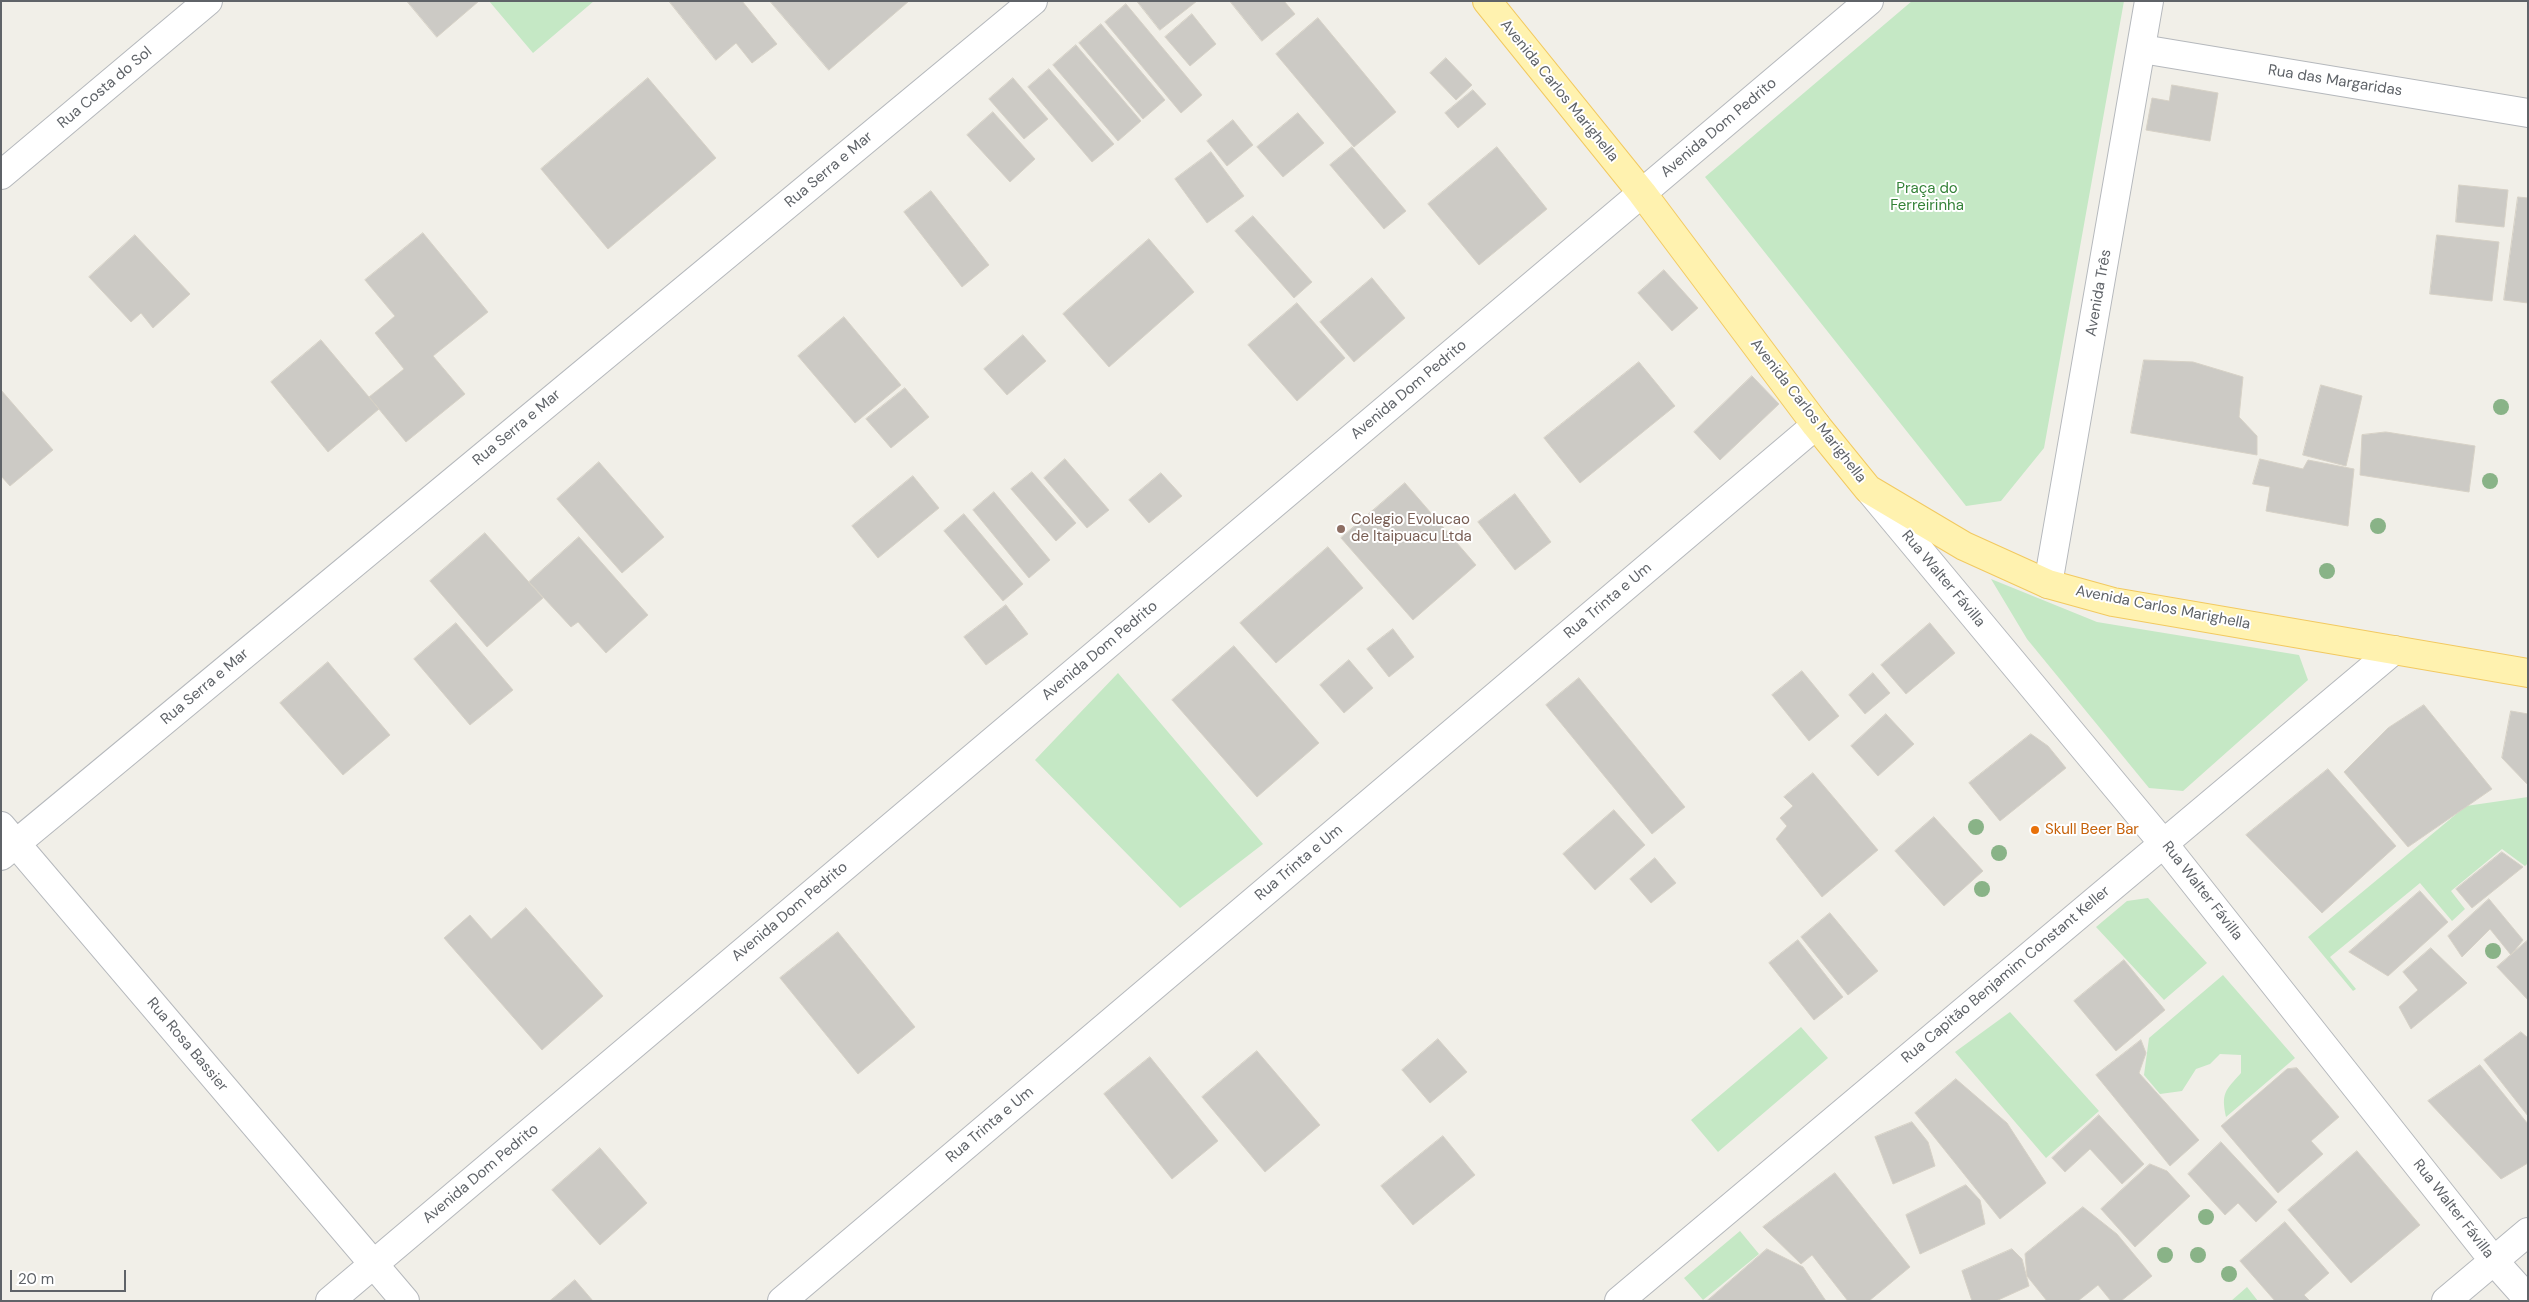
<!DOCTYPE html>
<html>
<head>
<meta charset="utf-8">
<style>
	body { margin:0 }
	#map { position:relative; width:2529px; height:1302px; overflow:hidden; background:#f1efe8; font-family:"DM Sans",sans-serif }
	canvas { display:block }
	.frame { position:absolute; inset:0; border:2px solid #5f6368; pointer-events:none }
	.scale { position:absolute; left:10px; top:1270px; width:116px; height:22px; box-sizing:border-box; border:2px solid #5f6368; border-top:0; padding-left:6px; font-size:15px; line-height:18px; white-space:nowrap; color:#5f6368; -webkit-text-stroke:4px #fff; paint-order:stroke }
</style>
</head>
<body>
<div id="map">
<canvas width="2529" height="1302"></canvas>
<div class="frame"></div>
<div class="scale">20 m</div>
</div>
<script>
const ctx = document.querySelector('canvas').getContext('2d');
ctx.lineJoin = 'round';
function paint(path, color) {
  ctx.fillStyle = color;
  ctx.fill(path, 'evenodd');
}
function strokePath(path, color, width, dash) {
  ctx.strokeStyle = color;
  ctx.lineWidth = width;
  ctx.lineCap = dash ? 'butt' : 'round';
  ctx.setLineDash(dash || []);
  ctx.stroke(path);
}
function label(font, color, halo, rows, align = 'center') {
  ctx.font = font + ' "DM Sans",sans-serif';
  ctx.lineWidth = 4;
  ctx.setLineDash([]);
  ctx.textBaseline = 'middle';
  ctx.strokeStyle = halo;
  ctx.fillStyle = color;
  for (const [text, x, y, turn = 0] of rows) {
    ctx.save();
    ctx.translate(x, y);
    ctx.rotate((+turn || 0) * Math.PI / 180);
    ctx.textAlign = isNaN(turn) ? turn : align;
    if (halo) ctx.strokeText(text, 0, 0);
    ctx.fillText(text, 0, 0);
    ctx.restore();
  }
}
paint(new Path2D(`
	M489 1H594L533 53Z
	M1912 1H2124L2044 448 2001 501 1966 506 1705 177Z
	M1991 579 2097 622 2299 655 2308 680 2183 791 2149 788 2027 639Z
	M1118 673 1263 844 1180 908 1035 760Z
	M2528 797V863L2525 866 2502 849 2451 891 2465 909 2452 921 2420 883 2330 957 2356 989 2353 991 2308 937 2466 806Z
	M2148 898 2207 963 2164 1000 2096 927 2127 901Z
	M2223 975 2295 1058 2226 1117C2221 1093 2225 1091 2241 1073V1055L2220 1054 2210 1064 2196 1069 2182 1091 2160 1094 2144 1075 2149 1038Z
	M2010 1012 2099 1111 2046 1158 1955 1052Z
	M1801 1027 1828 1058 1718 1152 1691 1120Z
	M1740 1231 1759 1254 1703 1300 1684 1278Z
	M2247 1287 2258 1301H2231Z`), '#c5e8c5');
const building = new Path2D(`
	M407 1H479L437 37Z
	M669 1H742L777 44 752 63 736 43 716 60Z
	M770 1H909L829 70Z
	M1137 1H1197L1160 30Z
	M1230 1H1284L1295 14 1262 41Z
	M1126 4 1202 95 1181 113 1105 22Z
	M1192 14 1216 44 1190 66 1165 37Z
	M1318 18 1396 112 1354 147 1276 54Z
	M1101 24 1165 100 1143 119 1079 43Z
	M1076 45 1141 121 1118 141 1053 65Z
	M1446 58 1472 85 1456 100 1430 73Z
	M1049 69 1114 144 1092 162 1028 87Z
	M648 78 716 158 608 249 541 169Z
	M1013 78 1048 119 1024 139 989 99Z
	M2172 85 2218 93 2210 141 2146 130 2152 98 2169 101Z
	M1473 90 1486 104 1458 128 1445 113Z
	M993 112 1035 159 1010 182 967 135Z
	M1298 113 1324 143 1283 177 1257 147Z
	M1233 120 1253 145 1227 166 1207 141Z
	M1352 147 1406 211 1384 229 1330 165Z
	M1497 147 1547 209 1479 265 1428 204Z
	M1211 152 1244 196 1207 223 1175 179Z
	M2459 185 2508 190 2504 227 2456 222Z
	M931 191 989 265 962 287 904 212Z
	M2518 197 2528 198V303L2504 300Z
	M1253 216 1312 282 1294 298 1235 231Z
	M423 233 488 312 433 356 465 394 406 442 369 397 404 369 375 333 395 316 365 280Z
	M135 235 190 294 153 328 141 313 131 322 89 277Z
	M2437 235 2499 242 2492 301 2430 294Z
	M1149 239 1194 292 1109 367 1063 314Z
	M1664 270 1698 308 1672 331 1638 293Z
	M1372 278 1405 318 1354 362 1320 322Z
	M1297 303 1345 358 1297 401 1248 345Z
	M844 317 901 385 855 423 798 356Z
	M1023 335 1046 361 1007 395 984 369Z
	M321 340 379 409 328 452 271 382Z
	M2144 360 2193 362 2243 377 2239 417 2257 436V455L2131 433Z
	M1639 362 1675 406 1580 483 1544 438Z
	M1752 376 1779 404 1720 460 1694 432Z
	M2321 385 2362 396 2346 466 2303 455Z
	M905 388 929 417 891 448 866 419Z
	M1 390 53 450 10 486 1 476Z
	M2386 432 2475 446 2469 492 2360 475 2362 435Z
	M1065 459 1109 510 1087 528 1044 478Z
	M2260 459 2303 469 2308 460 2354 469 2348 526 2266 511 2270 487 2253 484Z
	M599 462 664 537 622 573 557 499Z
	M1032 472 1076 523 1056 541 1011 489Z
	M1161 473 1182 496 1149 523 1129 500Z
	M913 476 939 508 878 558 852 526Z
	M1405 483 1476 565 1413 620 1341 538Z
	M994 492 1050 560 1029 578 973 510Z
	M1515 494 1551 542 1515 570 1478 522Z
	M964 514 1023 584 1003 601 944 531Z
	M485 533 543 598 487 647 430 581Z
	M579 537 648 615 606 653 578 622 571 627 529 582Z
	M1328 547 1363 588 1276 663 1240 623Z
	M1006 605 1028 634 986 665 964 637Z
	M456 623 513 690 470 725 414 659Z
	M1930 623 1955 653 1906 694 1881 665Z
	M1393 629 1414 657 1389 677 1367 649Z
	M1234 646 1319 743 1257 797 1172 700Z
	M1349 660 1373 688 1344 713 1320 685Z
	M328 662 390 735 343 775 280 703Z
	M1802 671 1839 716 1809 741 1772 695Z
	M1873 673 1890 693 1865 714 1849 695Z
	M1579 678 1685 807 1652 834 1546 705Z
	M2424 705 2492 789 2408 847 2344 772 2388 728Z
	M2511 711 2528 714V785L2502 758Z
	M1886 714 1914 744 1878 776 1851 746Z
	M2031 734 2048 746 2066 768 2000 821 1969 783Z
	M2328 769 2396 846 2322 913 2246 835Z
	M1813 773 1878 850 1822 897 1776 839 1787 826 1780 818 1793 806 1784 797Z
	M1614 810 1645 845 1595 890 1563 854Z
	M1934 817 1983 871 1944 906 1895 851Z
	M2502 852 2523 867 2472 908 2456 889Z
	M1655 858 1676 883 1651 903 1630 879Z
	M2420 891 2448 922 2388 976 2349 952Z
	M2489 899 2523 940 2511 955 2490 929 2462 957 2448 936Z
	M526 908 603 996 542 1050 444 938 470 915 491 939Z
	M1830 913 1878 971 1848 995 1801 937Z
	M838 932 915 1027 858 1074 780 978Z
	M1798 940 1843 997 1814 1020 1769 963Z
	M2528 940V1000L2497 967Z
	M2431 948 2467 983 2411 1029 2399 1007 2418 990 2403 972Z
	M2124 960 2165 1010 2116 1051 2074 1001Z
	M2521 1032 2528 1038V1116L2484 1060Z
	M1438 1039 1467 1072 1430 1103 1402 1070Z
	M2141 1040 2146 1053 2139 1073 2199 1140 2170 1166 2096 1075Z
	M1257 1051 1320 1125 1265 1172 1202 1097Z
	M1150 1057 1218 1141 1172 1179 1104 1094Z
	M2480 1065 2528 1124V1163L2501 1179 2428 1101Z
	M2297 1068 2339 1117 2311 1141 2323 1154 2278 1193 2221 1126 2287 1069Z
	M1956 1079 2007 1123 2046 1183 2000 1219 1915 1113Z
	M2099 1115 2144 1164 2122 1184 2090 1149 2065 1172 2052 1158Z
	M1912 1122 1928 1142 1935 1166 1893 1184 1875 1137Z
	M1443 1136 1475 1175 1413 1225 1381 1186Z
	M2221 1142 2277 1202 2256 1222 2238 1203 2225 1215 2188 1174Z
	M600 1148 647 1203 600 1245 552 1190Z
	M2357 1151 2420 1225 2351 1283 2288 1210Z
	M2150 1164 2167 1171 2190 1196 2135 1247 2101 1209Z
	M1835 1173 1910 1267 1869 1301H1848L1812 1255 1801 1264 1763 1227Z
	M1966 1185 1980 1200 1985 1224 1920 1254 1906 1215Z
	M2083 1207 2117 1234 2152 1276 2121 1301H2111L2098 1285 2078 1301H2047L2027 1276 2025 1254Z
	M2285 1222 2329 1273 2304 1295 2310 1301H2275L2240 1261Z
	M1767 1249 1803 1267 1826 1301H1707Z
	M2012 1249 2022 1259 2029 1286 1996 1301H1972L1962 1271Z
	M575 1280 593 1301H550Z`);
paint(building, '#cccac5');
strokePath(building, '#d6d1c6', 1);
const minor = new Path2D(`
	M2142 49 2528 113
	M1 175 208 1
	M1871 492 2163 843 2494 1261 2528 1299
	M1 856 1033 1
	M330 1301 1642 193
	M782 1301 1816 425
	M1619 1301 2394 650
	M2446 1301 2528 1232`);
const tertiary = new Path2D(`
	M1642 193 1869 1
	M2048 584 2149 1
	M1 826 405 1301`);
const primary = new Path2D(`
	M1487 1 1642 193 1816 425 1868 489 1964 546 2048 584 2113 602 2528 673`);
strokePath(minor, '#b5b8bc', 30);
strokePath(tertiary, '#b5b8bc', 30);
strokePath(primary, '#f2c960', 30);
strokePath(minor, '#fff', 28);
strokePath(tertiary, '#fff', 28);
strokePath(primary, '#fff2af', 28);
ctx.fillStyle = '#89b387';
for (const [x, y] of [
	[2501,407],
	[2490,481],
	[2378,526],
	[2327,571],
	[1976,827],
	[1999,853],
	[1982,889],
	[2493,951],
	[2206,1217],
	[2165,1255],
	[2198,1255],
	[2229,1274]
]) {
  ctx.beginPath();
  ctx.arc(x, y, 8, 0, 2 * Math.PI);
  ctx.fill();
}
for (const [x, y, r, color] of [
	[1341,529,5,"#8d6e63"],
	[2035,830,5,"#e8710a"]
]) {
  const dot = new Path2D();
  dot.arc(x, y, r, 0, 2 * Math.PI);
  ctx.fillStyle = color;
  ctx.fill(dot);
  strokePath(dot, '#fff', 2);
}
label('15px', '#5f6368', '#fff', [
	["Rua das Margaridas",2335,81,9],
	["Rua Costa do Sol",105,88,-40],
	["Avenida Carlos Marighella",1559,91,51],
	["Avenida Dom Pedrito",1719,128,-40],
	["Rua Serra e Mar",829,170,-40],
	["Avenida Três",2099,293,-80],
	["Avenida Dom Pedrito",1409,390,-40],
	["Avenida Carlos Marighella",1808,411,52],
	["Rua Serra e Mar",517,428,-40],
	["Rua Walter Fávilla",1943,579,50],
	["Rua Trinta e Um",1608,601,-40],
	["Avenida Carlos Marighella",2163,608,11],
	["Avenida Dom Pedrito",1100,651,-40],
	["Rua Serra e Mar",205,687,-40],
	["Rua Trinta e Um",1299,863,-40],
	["Rua Walter Fávilla",2202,891,52],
	["Avenida Dom Pedrito",790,912,-40],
	["Rua Capitão Benjamim Constant Keller",2006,975,-40],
	["Rua Rosa Bassier",187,1045,50],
	["Rua Trinta e Um",990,1125,-40],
	["Avenida Dom Pedrito",481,1174,-40],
	["Rua Walter Fávilla",2453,1209,52]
]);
label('15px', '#348238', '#fff', [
	["Praça do",1927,189],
	["Ferreirinha",1927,206]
]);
label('15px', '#785e54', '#fff', [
	["Colegio Evolucao",1351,520],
	["de Itaipuacu Ltda",1351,537]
], 'left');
label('15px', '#c56008', '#fff', [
	["Skull Beer Bar",2045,830]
], 'left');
</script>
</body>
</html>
